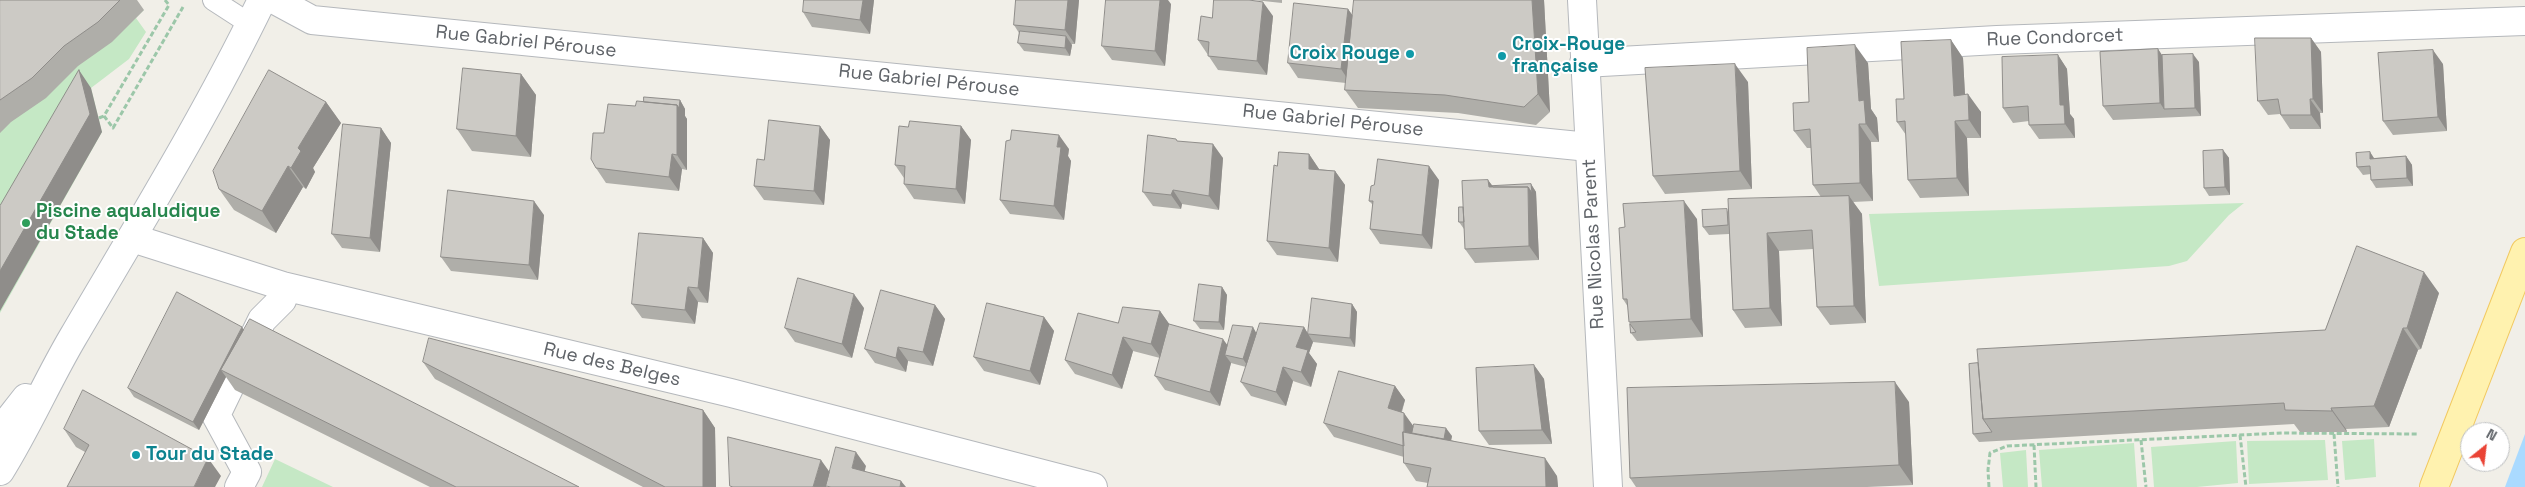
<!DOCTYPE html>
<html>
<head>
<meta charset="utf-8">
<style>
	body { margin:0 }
	#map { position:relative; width:2525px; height:487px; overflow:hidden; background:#f1efe8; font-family:"Space Grotesk",sans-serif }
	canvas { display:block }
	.north { position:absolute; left:2460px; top:422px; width:50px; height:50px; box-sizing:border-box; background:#fff; border:1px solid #bfc1c3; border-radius:50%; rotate:29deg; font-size:14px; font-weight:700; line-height:20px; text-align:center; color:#5f6368 }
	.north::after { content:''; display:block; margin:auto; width:18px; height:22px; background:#ea4335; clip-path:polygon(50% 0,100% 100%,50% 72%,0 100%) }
</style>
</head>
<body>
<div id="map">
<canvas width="2525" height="487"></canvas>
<div class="north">N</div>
</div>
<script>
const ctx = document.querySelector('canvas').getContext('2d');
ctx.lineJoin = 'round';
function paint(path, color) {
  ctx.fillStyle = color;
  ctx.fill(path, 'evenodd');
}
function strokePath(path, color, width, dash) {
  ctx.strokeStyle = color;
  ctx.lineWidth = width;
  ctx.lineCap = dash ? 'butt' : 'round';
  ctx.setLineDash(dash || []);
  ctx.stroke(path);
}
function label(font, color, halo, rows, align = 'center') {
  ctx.font = font + ' "Space Grotesk",sans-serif';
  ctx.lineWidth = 4;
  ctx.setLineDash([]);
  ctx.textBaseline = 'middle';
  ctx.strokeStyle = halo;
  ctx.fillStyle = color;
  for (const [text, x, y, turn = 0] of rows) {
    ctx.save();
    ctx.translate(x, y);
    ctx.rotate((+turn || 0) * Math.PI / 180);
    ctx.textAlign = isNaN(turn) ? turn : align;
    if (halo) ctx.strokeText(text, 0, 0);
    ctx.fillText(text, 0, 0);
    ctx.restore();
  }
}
paint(new Path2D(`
	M0 0 144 10 136 18 146 32 129 59 91 88 102 132 0 313Z
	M2244 203 2229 215 2187 261 2169 266 1879 286 1869 214Z
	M2374 439 2376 477 2345 480 2342 441Z
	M2325 440 2328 480 2249 484 2247 441Z
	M2236 441 2238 483 2197 487H2154L2151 447Z
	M2134 443 2137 487H2042L2039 450Z
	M2026 450 2028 487H2003L2000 453Z
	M275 459 333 487H262Z`), '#c5e8c5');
paint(new Path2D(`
	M2525 434V487H2505Z`), '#aadaff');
const service = new Path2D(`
	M213 0 250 24`);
const minor = new Path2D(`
	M275 0 312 20 1589 147
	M1584 63 1997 40 2525 21
	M132 238 283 286 731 393 1093 487
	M239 487 247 472 216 415 262 320 282 300`);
const tertiary = new Path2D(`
	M1582 0 1608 487`);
const secondary = new Path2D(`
	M0 431 26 398
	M0 471C27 428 47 381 73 337 138 226 206 116 262 0`);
const primary = new Path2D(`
	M2434 487 2525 252`);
strokePath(service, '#b5b8bc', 22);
strokePath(minor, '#b5b8bc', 30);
strokePath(tertiary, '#b5b8bc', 30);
strokePath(secondary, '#b6babf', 30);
strokePath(primary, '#f2c960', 30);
strokePath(new Path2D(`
	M165 0 169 5 104 116 113 128 183 7
	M99 118 104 116
	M2334 434 2338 487
	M2240 435 2246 487
	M2141 440 2146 487
	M2034 445 2036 487
	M1989 487 1988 470 1990 453 2007 446 2282 433 2417 434`), '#9cc7a9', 3, [5, 2.5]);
strokePath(service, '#fff', 20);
strokePath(minor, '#fff', 28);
strokePath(tertiary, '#fff', 28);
strokePath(secondary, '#fff', 28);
strokePath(primary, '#fff2af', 28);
paint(new Path2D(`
	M0 0H137L144 10 112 42 78 66 46 98 11 122 0 133Z
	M874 0 870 34 812 27 803 12Z
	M1016 0H1079L1075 44H1071L1072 45 1070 56 1024 51 1018 43 1019 33 1014 25Z
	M1254 0H1282V3Z
	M1544 0 1550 112 1536 125 1458 113 1358 108 1345 90 1346 83 1298 78 1288 63 1348 9 1352 15Z
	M1171 4 1165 66 1112 60 1102 46Z
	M1273 16 1267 75 1218 70 1198 40 1212 18Z
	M2311 38 2321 52 2323 113H2320L2321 129H2290L2280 114 2268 115 2258 101Z
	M1951 40 1963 58 1965 95 1981 112V138H1967L1969 196 1920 198 1908 180 1906 135 1897 122 1904 99Z
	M2158 49 2162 55 2199 62 2201 116 2113 120 2103 106Z
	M2058 55 2067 69 2070 114 2074 119 2075 138 2039 139 2029 125V121L2013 123 2003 108Z
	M1868 63 1871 109 1877 118 1879 142H1871L1873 201 1853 202 1862 214 1866 323 1830 325 1817 307 1813 249 1779 251 1782 326 1745 328 1733 310 1729 234 1709 235 1703 227 1728 211 1821 197 1813 185 1811 148H1807L1794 131 1809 102Z
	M2443 64 2447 131 2393 135 2383 121Z
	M521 74 536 95 531 157 472 151 457 129Z
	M1748 82 1752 189 1665 194 1653 176Z
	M680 100 685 109V116L687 119V170L682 169 679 191 606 183 596 168 604 133 635 106 644 102Z
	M326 102 341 123 313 168 315 172 306 189 303 187 276 233 234 210 219 189Z
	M820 126 830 140 824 205 764 200 754 186 764 160Z
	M961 126 971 140 965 204 914 199 904 184V178L895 165 908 127Z
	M381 128 391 143 380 252 342 248 332 234Z
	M1010 140 1069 149 1068 156 1071 161 1064 220 1010 214 1000 200Z
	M1178 141 1223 158 1219 210 1182 204 1181 209 1153 206 1143 192Z
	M2223 150 2229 158 2230 195 2209 196 2204 188Z
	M2370 152 2374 158 2406 156 2412 165 2413 186 2376 188 2371 180V174L2363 175 2357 167Z
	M1309 154 1319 169 1335 171 1345 185 1338 262 1277 255 1267 241 1277 166Z
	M1439 180 1432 249 1380 244 1370 229 1373 205 1369 201Z
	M1488 180 1492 186 1531 184 1536 192 1539 260 1475 263 1465 249 1464 229 1459 222 1463 207Z
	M544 215 538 280 451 271 441 257Z
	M1697 219 1703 337 1637 341 1631 333 1628 307 1623 299Z
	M703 238 713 253 708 303 698 302 695 324 642 318 632 304Z
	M1222 287 1227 295 1224 330 1200 329 1194 321Z
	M2439 293 2421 349 2418 350 2389 427 2346 429 2347 432H2300L2294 424 1979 442 1973 434 1969 364 2325 330Z
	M1352 304 1357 312 1355 347 1313 342 1309 353 1317 364 1311 387 1293 381 1286 406 1251 396 1241 382 1246 367 1231 363 1220 406 1165 390 1155 376 1160 358 1133 351 1122 389 1075 374 1065 360 1118 323 1160 311 1169 324 1228 345 1257 334 1304 327 1308 334Z
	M935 305 945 319 933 366 908 361 906 372 875 363 865 349Z
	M864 308 852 358 795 342 785 328Z
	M1044 317 1054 331 1040 385 984 371 974 357Z
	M244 330 579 487H430L235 390 226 377 199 430 134 397 128 388Z
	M423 362 703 410 715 428 716 487H643L435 379Z
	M1534 365 1544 379 1552 444 1489 445 1479 431Z
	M1395 386 1405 400 1402 412 1413 426 1452 436 1451 440 1557 476 1558 487H1427L1428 483 1416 481 1404 463V457L1334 437 1324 423Z
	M1909 402 1913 485 1867 487H1636L1630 478Z
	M64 429 221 476 85 452 76 447Z`), '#afaea9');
paint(new Path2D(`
	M863 0H874L870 34 860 20Z
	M1068 0H1079L1075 44 1065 30Z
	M1160 0H1168L1171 4 1165 66 1155 51Z
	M1532 0H1544L1550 112 1538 94Z
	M1263 2 1273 16 1267 75 1257 61Z
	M1348 9 1358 23 1351 84 1341 69Z
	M1066 36 1072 45 1070 56 1065 48Z
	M2311 38 2321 52 2323 113 2313 99Z
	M1951 40 1963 58 1966 113 1954 96Z
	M1855 45 1868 63 1871 109 1877 118 1879 142 1866 124 1859 101Z
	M2158 49 2167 63 2164 109 2160 103Z
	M2433 50 2443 64 2447 131 2438 117Z
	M2193 54 2199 62 2201 116 2195 108Z
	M2058 55 2067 69 2070 114 2074 119 2075 138 2065 124 2060 105Z
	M1735 64 1748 82 1752 189 1740 171Z
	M79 70 91 88 102 132 0 311V271Z
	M521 74 536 95 531 157 516 136Z
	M1968 94 1981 112V138L1969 120Z
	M2310 99 2320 113 2321 129 2311 115Z
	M680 100 685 109V116L687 119V170L677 155V105Z
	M326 102 341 123 313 168 315 172 306 189 291 168 298 148Z
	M1955 121 1967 138 1969 196 1957 178Z
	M1859 124 1871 142 1873 201 1860 183Z
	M820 126 830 140 824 205 814 191Z
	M961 126 971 140 965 204 956 189Z
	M381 128 391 143 380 252 370 238Z
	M1059 135 1069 149 1068 156 1071 161 1064 220 1054 206 1057 147Z
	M1213 144 1223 158 1219 210 1209 196Z
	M2223 150 2229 158 2230 195 2225 187Z
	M2370 152 2375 160 2370 159Z
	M672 154 682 169 679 191 669 177Z
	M1309 154 1319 169V183L1309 169Z
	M2406 156 2412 165 2413 186 2407 178Z
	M288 166 303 187 276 233 262 211Z
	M1429 166 1439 180 1432 249 1422 235Z
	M1335 171 1345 185 1338 262 1329 248Z
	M1488 180 1498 193 1489 187Z
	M1531 184 1536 192 1539 260 1529 246 1528 187Z
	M1173 190 1182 204 1181 209 1171 195Z
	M1849 196 1862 214 1866 323 1854 306Z
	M534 201 544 215 538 280 529 265Z
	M1684 201 1697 219 1703 337 1691 319Z
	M1767 233 1779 251 1782 326 1770 308Z
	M703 238 713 253 708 303 698 288Z
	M2424 272 2439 293 2421 349 2407 328Z
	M688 287 698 302 695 324 685 310Z
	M1222 287 1227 295 1224 330 1219 322Z
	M854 294 864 308 852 358 842 344Z
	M1352 304 1357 312 1355 347 1350 338Z
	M935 305 945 319 933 366 923 352Z
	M1160 311 1170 325 1161 358 1151 344Z
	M1044 317 1054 331 1040 385 1030 371Z
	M242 327 247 335 221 370 226 377 199 430 193 422Z
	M1253 327 1258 336 1249 368 1243 359Z
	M1304 327 1313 342 1309 353 1317 364 1311 387 1301 372 1296 347Z
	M2403 328 2418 350 2389 427 2374 406Z
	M1123 337 1133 351 1122 389 1112 375Z
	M1223 339 1233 353 1225 355 1231 363 1220 406 1210 392Z
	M898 347 908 361 906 372 896 358Z
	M1534 365 1544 379 1552 444 1542 430Z
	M1283 367 1293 381 1286 406 1276 392Z
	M1895 382 1909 402 1913 485 1899 465Z
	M1395 386 1405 400 1398 422 1388 408Z
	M2331 408 2346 429 2347 432 2332 411Z
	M703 410 715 428 716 487H703Z
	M1404 413 1414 427V442L1405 446Z
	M1446 428 1452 436 1448 456 1442 448Z
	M856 452 866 466 862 482 852 468Z
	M208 458 221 476 215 487H194Z
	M1545 458 1557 476 1558 487H1546Z
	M821 460 831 474 826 486 827 487H813Z
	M901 481 906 487H900Z`), '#8f8d8a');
const building = new Path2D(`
	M0 0H120L98 22 64 46 32 78 0 100Z
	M804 0H863L860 20 803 12Z
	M1016 0H1068L1065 30 1014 25Z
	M1106 0H1160L1155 51 1102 46Z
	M1214 0H1249L1263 2 1257 61 1208 56 1209 42 1198 40 1201 16 1212 18Z
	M1354 0H1532L1538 94 1524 107 1445 95 1345 90Z
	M1294 3 1348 9 1341 69 1288 63Z
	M1020 31 1066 36 1065 48 1018 43Z
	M2255 38H2311L2313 99H2310L2311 115H2281L2278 99 2258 101Z
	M1951 40 1954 96 1968 94 1969 120 1955 121 1957 178 1908 180 1905 121 1897 122 1896 99H1904L1901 42Z
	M1855 45 1859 101 1864 100 1866 124H1859L1860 183 1813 185 1810 129 1794 131 1793 103 1809 102 1807 48Z
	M2158 49 2160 103 2103 106 2100 52Z
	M2433 50 2438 117 2383 121 2378 53Z
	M2193 54 2195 108 2164 109 2162 55Z
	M2058 55 2060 105H2064L2065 124 2029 125 2028 106 2003 108 2002 57Z
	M1735 64 1740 171 1653 176 1645 68Z
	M463 68 521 74 516 136 457 129Z
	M79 70 90 114 0 271V206Z
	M269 70 326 102 298 148 301 151 291 168 288 166 262 211 219 189 213 171Z
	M644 97 680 100 679 108 677 105 644 102Z
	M637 101 677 105V155L672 154 669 177 596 168 591 159 593 133H604L608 104 635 106Z
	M769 120 820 126 814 191 754 186 757 159 764 160Z
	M910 121 961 126 956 189 904 184 905 166 895 165 899 126 908 127Z
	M343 124 381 128 370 238 332 234Z
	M1012 130 1059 135 1057 147H1061L1054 206 1000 200 1006 141 1010 140Z
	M1148 135 1176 139 1177 141 1213 144 1209 196 1173 190 1171 195 1143 192Z
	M2223 150 2225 187 2204 188 2203 151Z
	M1279 152 1309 154V169L1335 171 1329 248 1267 241 1274 165 1277 166Z
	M2370 152V159L2406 156 2407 178 2371 180 2370 166 2357 167 2356 153Z
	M1378 159 1429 166 1422 235 1370 229 1373 201H1369L1371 186 1374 185Z
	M1488 180 1489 187H1528L1529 246 1465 249 1462 181Z
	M1531 184 1532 193 1528 187H1493L1492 186Z
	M448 190 534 201 529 265 441 257Z
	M1849 196 1854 306 1817 307 1812 230 1767 233 1770 308 1733 310 1728 199Z
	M1684 201 1691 319 1629 322 1627 299H1623L1619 228 1625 227 1623 204Z
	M1459 207H1463L1464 222H1459Z
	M1727 209 1728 225 1703 227 1702 210Z
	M639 233 703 238 698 288 688 287 685 310 632 304Z
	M2357 246 2424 272 2407 328H2403L2374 406 2331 408 2332 411 2285 410 2284 403 1983 419 1977 349 2325 330Z
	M798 278 854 294 842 344 785 328Z
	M1199 284 1222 287 1219 322 1194 321Z
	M881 290 935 305 923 352 898 347 896 358 865 349Z
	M177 292 242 327 193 422 128 388Z
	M1312 298 1352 304 1350 338 1308 334Z
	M987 303 1044 317 1030 371 974 357Z
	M1123 307 1160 311 1151 344 1123 337 1112 375 1065 360 1078 313 1118 323Z
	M250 319 579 487H456L221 370Z
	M1260 323 1304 327 1296 347 1308 350 1301 372 1283 367 1276 392 1241 382Z
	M1169 324 1223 339 1210 392 1155 376Z
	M1630 324 1636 332 1631 333Z
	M1233 325 1253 327 1243 359 1225 355Z
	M429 338 703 410V487H665L423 362Z
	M1978 363 1983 419 1992 432 1973 434 1969 364Z
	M1534 365 1542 430 1479 431 1476 368Z
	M1339 371 1395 386 1388 408 1404 413V432H1403L1404 446 1324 423Z
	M1895 382 1899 465 1630 478 1627 388Z
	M83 390 208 458 194 487H67L89 445 64 429Z
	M1414 424 1446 428 1444 439 1412 433Z
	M1403 432 1545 458 1546 487H1427L1431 468 1404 463Z
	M728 437 821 460 813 487H733L730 486Z
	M836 447 856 452 852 468 901 481 900 487H831L826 486Z`);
paint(building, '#cccac5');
strokePath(building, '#8f8d8a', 1);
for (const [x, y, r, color] of [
	[1410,54,5,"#0f9aa8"],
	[1502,56,5,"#0f9aa8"],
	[26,223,5,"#2e9e5b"],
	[136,455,5,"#0f9aa8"]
]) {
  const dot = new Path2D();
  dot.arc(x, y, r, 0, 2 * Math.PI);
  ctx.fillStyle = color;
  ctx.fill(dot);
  strokePath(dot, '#fff', 2);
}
label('19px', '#5f6368', '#fff', [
	["Rue Condorcet",2055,38,-2],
	["Rue Gabriel Pérouse",526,42,6],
	["Rue Gabriel Pérouse",929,81,6],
	["Rue Gabriel Pérouse",1333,121,6],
	["Rue Nicolas Parent",1594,244,-93],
	["Rue des Belges",612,365,13]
]);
label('bold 19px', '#0d838f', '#fff', [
	["Croix-Rouge",1512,45],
	["française",1512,67],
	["Croix Rouge",1400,54,"right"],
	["Tour du Stade",146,455]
], 'left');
label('bold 19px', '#27864d', '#fff', [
	["Piscine aqualudique",36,212],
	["du Stade",36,234]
], 'left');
</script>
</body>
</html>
